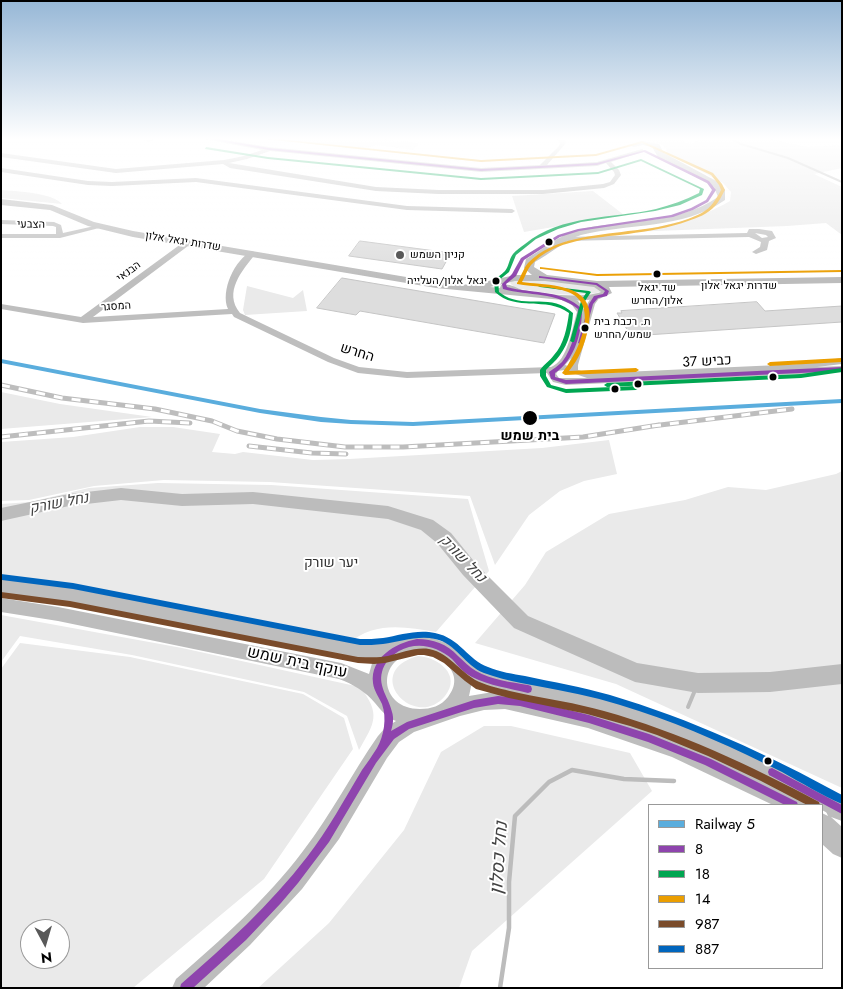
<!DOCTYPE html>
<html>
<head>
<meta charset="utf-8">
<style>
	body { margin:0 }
	#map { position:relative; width:843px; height:989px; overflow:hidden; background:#fff; font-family:Jost,sans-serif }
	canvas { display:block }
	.frame { position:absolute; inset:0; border:2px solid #000; pointer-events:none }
	.legend { position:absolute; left:648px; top:804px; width:175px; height:165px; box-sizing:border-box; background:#fff; border:1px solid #999; margin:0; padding:6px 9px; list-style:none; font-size:15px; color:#000 }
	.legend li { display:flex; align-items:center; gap:10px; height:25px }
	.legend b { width:25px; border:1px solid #999 }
	.north { position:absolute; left:20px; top:919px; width:50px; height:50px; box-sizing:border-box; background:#fff; border:1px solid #999; border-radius:50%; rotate:174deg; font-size:14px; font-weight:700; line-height:20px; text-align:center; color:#000 }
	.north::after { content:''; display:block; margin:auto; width:18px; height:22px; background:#595959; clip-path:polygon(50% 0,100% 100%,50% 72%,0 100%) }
</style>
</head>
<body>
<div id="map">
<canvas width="843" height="989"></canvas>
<div class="frame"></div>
<ul class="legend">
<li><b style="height:6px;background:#5aaddd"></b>Railway 5</li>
<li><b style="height:6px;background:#8e44ad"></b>8</li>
<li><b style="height:6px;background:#00a651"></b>18</li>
<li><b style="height:6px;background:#eb9e00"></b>14</li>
<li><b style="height:6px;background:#7a4b2a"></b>987</li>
<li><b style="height:6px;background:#0065bd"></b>887</li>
</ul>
<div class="north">N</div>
</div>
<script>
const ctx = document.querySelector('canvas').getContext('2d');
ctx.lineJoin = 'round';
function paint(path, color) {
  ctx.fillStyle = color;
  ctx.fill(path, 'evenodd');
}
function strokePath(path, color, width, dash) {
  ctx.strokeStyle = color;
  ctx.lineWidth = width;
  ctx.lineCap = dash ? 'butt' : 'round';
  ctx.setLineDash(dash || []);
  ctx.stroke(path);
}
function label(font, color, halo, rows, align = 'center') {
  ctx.font = font + ' Jost,Heebo,sans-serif';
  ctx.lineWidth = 4;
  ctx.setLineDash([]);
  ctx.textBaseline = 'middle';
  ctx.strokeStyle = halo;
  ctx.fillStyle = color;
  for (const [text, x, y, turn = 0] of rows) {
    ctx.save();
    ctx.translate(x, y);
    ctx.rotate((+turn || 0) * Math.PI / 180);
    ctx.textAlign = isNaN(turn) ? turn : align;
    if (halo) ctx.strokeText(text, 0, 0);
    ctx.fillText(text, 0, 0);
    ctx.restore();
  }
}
paint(new Path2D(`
	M278 139H382L419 143 413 150 376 145 363 150Z
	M650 139H678L690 144 701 139H770L807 147 842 145V168L814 174 842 187V235L826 223 787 226 629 232C666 226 697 220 730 201L731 192 723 183 667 153C666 143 655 143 647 141Z
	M1 190C16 191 53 193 62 204L1 198Z
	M593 191 624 215 524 232 512 196Z
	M533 279 593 286 601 292C574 298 543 293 515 288L510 283 512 281Z
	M247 286 293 298 303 290 307 311 245 315 243 310Z
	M1 392 60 404 152 417 1 429Z
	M140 427H173L220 434 212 452 235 454 243 452 313 460 349 459 542 448 609 440 617 474 584 481 560 491 529 515 495 565 470 496 270 482 164 480 94 486 29 500 1 501V442L73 437Z
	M842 471V788L616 684 475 643 525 585 546 552 609 514 685 500 728 487 766 490 836 474Z
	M158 483 271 485 468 499 489 571 436 632C405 627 374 621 348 644L1 580V504L30 502 89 488Z
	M1 615 182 648 360 687C381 714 375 722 359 750L347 716 304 692 132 655 20 636 1 662Z
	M20 643 130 657 303 694 344 718 353 749 264 879 133 988H1V669ZM30 929H60V959H30Z
	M418 656C438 657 462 675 445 696 415 732 360 672 418 656Z
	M484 726H511L630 753 652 791 472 951 459 988H258L329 923 404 830 441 752Z`), '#eaeaea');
strokePath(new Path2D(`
	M731 139 741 144 788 158 842 182`), '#bcbcbc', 2);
strokePath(new Path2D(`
	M688 707 698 683`), '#bcbcbc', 4);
strokePath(new Path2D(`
	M500 988 509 928V882L515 816 549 782 572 770 624 779 674 781`), '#bcbcbc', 4.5);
paint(new Path2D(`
	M121 488 182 494 253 492 388 506 433 520 451 533 477 565 528 616 637 663 698 673 770 672 842 664V684L770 692 698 693 635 682 514 628 463 575 437 543 421 530 388 519 253 504 182 506 121 500 69 506 1 521V508L69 494Z`), '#bcbcbc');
const building = new Path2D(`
	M360 241 451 253 442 269 349 256Z
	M342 278 555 314 544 343 360 311 356 315 317 308Z
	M757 302 765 311 842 306V322L631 336 617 313H622L621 311Z`);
paint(building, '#ddd');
strokePath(building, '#c5c5c5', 1);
paint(new Path2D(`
	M140 139H152L153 140 150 142Z
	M204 139H220L269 147 481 168 540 165 559 146 560 143 557 139H563L566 143 547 165 597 162 642 149 645 151 611 162 619 170 621 175 614 184 604 188 543 194H439L376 191 230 168 223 164 116 173 1 157V153L116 169 224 160 244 156 262 150ZM270 151 481 172 597 166 606 163 614 172 615 175 610 182 603 184 543 190H439L376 187 229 163 247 159Z
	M1 168 88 181 112 182 196 178 407 206 512 209 515 211 512 213 407 210 196 182 112 186 88 185 1 172Z
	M1 220 54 222 61 225 63 233 99 225 103 227 60 238H1V234H56V227L53 226 1 224Z
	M749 229H759L772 231 776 238 769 241 767 250 756 254 752 252 760 247 761 242 749 237 564 241 560 239 564 237 747 233ZM755 233 766 235 768 237 762 238Z
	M185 241 192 243 93 317 228 309C220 291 235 259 252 251L256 253C242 271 223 292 240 313L334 358 359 367 407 372 551 367C568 361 572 328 577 312L572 305 555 297 559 295 578 301 585 311 587 304 593 295H596L600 297 595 304 578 365V370L585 372 601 373 801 364 842 358V364L817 367 842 366V372L566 385 553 382 547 373 407 378 358 373 328 362 234 317 232 314 83 323 1 309V304L81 317ZM571 358 568 366 565 365ZM564 370 587 378H559L556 374 558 371Z`), '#bebebe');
paint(new Path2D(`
	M643 141 659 144 664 153 720 183 725 190V200C682 230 629 223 581 235 567 239 548 255 535 262L534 267 547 275 597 281 842 277V283L609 287 612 293 599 299 573 301 436 288 133 237 88 226 50 210 1 205V199L52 205 94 222 133 231 436 282 484 286 483 284 484 282 488 281 515 275H532L524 268 526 259C540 251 562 234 576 230 623 219 676 226 718 197L714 187 658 157 652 147 643 145 634 147 630 145ZM515 281H545L594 287 601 292C581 299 544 294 523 290 516 288 509 283 501 285L500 288 490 287Z
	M1 579 71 588 359 643 378 644 418 636 429 637 447 643 477 666 491 672C539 685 589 691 636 706 708 729 776 761 842 798V821L822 810V805H813L803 800 805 805H773L672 757 588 728 505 709 484 710 460 716 414 732 399 742 387 758 339 839 302 889 250 945 204 988H172L176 979C221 940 267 899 303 851 331 815 352 773 378 736L385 728 396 721C386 717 382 711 375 703 366 692 353 684 339 679L58 621 1 612V598L58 607 341 663 369 674 373 660 359 659 71 602 1 593ZM418 651C440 654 467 673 448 697 441 706 431 709 420 709 379 709 374 658 418 651ZM472 682 499 691 469 696ZM632 723 635 724C660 733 685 742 709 753Z`), '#bdbdbd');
paint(new Path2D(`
	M837 794 842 796V821L831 817 842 827V858L833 854 822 844V813L828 816 824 807 828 798Z`), '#bdbdbd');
const rail = new Path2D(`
	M1 385 62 398 155 409 212 421 237 431 277 439 345 447H403L583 437 659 425
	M652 426 792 409
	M1 437 149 421 190 423
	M249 446 312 453 346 454`);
strokePath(rail, '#bdbdbd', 5);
strokePath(rail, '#fff', 3, [9]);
paint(new Path2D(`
	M209 139H218L269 148 481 169 597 163 645 150 709 181 716 190 708 202 693 210 673 217 579 231 560 237 524 260 516 276 506 284 507 287C532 294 562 289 582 309 582 332 575 360 555 373V377L566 380 842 367V371L566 384 551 379 549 372C553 369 558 366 562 362 573 348 577 327 578 309 557 292 529 296 503 289L502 284 512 274 521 258 558 235 578 229 671 215 691 208 706 200 712 190 707 183 644 152 597 165 481 171 269 150Z
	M539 276 597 283 609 291 607 296 598 298 593 304 582 344H580L578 343 589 304 594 296 603 294 605 291 596 285 541 278H539Z
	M417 639C433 639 447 644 458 656 464 661 469 667 476 671 491 680 511 682 528 685L531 686 532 689 531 692 528 693C509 688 490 686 472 677 464 673 458 666 452 659 437 646 417 641 399 651 391 656 384 663 382 672 378 687 389 698 392 712 394 718 393 725 391 731L407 722 474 700 498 696 520 698 589 715 649 734 711 759 797 802 798 805H785L705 765 648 742 589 723 520 706 498 704 474 708 409 729 394 739 376 763 329 842 298 883 281 903 246 940 193 988H180L181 984C226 945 270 905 307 857 328 830 344 800 362 770 367 763 372 756 377 748 384 736 387 718 382 704 379 697 374 691 373 683 370 658 395 643 417 639Z
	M772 768 842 805V814L769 775 768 772 769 769Z`), '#8e44ad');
paint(new Path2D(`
	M206 147 268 157 481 178 598 172 641 159 704 189 702 195 680 205 655 211 581 222 558 229 536 239 516 255 509 272 498 281 499 292C501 293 503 295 505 296 526 308 552 293 573 313 572 328 569 343 560 355 556 361 550 365 546 370V376L551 385 566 389 636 386 639 388 636 390 566 393 547 387 540 376V370C544 364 550 361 554 355 564 344 567 328 569 313 546 296 516 312 495 292L494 281C497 277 501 275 505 271 509 266 509 259 513 254 516 250 521 247 525 244 562 214 612 219 656 209 671 205 685 200 699 193L700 189 641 161 598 174 481 180 268 159 205 149Z
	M538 285 589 291 591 292 585 301 574 342H572L570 341 581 301 586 293 540 287 538 286Z
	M842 368V372L801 378 607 387 604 385 607 383 801 374Z`), '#00a651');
paint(new Path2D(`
	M264 139H279L481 160 596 154 642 141 713 173 722 184 725 190C722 195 719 202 715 206 708 214 697 218 688 221 669 228 648 231 628 234 595 238 555 239 531 265 527 270 525 277 522 282 541 285 581 283 588 306 591 313 589 321 588 329 585 344 579 359 569 371L636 368 639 370 636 372 565 375 562 373C578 354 601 304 568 292 552 286 534 287 517 284V283C521 277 523 269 528 263 554 237 594 236 628 231 648 229 668 226 688 219 696 216 708 211 713 203 716 199 719 194 721 190L719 185 711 175 642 143 596 156 481 162Z
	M540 267 597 274 842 270V272L597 276 542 269H540Z
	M842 358V362L770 366 767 364 770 362Z`), '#eb9e00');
paint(new Path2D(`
	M1 592 70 601 358 657C368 657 378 658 388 656 401 653 415 647 429 649 451 653 462 676 482 683 494 688 507 690 519 693 547 699 576 703 604 711 679 732 750 765 819 802L820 805H807L761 781 708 756 657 735 630 726 587 714 509 698 476 689 465 681 444 663 433 657 424 655H418L385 663 374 664 358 663 70 607 1 598Z`), '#7a4b2a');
paint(new Path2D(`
	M1 574 73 583 360 639C368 639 375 639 383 638 400 635 418 629 435 633 460 638 468 660 488 667 500 672 513 674 525 676 553 682 582 687 610 695 691 719 767 754 842 795V804C821 795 802 783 782 772 736 749 688 727 639 711 613 702 586 695 558 690 534 685 508 682 484 673 465 666 456 643 435 639 418 635 400 642 383 644 375 645 368 645 360 645L73 589 2 580Z`), '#0065bd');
paint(new Path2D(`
	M1 359 260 409 321 417 351 420 413 422 842 399V403L413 426 351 424 321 422 260 413 1 363Z`), '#5aaddd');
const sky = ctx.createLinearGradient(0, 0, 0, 278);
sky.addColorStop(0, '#96b7d6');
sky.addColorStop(0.5, '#fff');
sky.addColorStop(1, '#ffffff00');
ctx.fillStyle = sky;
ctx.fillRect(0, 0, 843, 278);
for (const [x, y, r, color] of [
	[549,242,4.5,"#000"],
	[400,255,5,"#595959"],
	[657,274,4.5,"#000"],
	[496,281,4.5,"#000"],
	[585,328,4.5,"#000"],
	[773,377,4.5,"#000"],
	[638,384,4.5,"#000"],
	[615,389,4.5,"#000"],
	[530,418,8,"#000"],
	[768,761,4.5,"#000"]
]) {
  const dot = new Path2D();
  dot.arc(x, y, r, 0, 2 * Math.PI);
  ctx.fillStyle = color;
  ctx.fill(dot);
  strokePath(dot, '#fff', 2);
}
label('11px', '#000', '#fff', [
	["הצבעי",31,225,1],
	["שדרות יגאל אלון",183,242,9],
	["הבנאי",129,272,-36],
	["שדרות יגאל אלון",739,286],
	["המסגר",116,307,-4]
]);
label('11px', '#000', '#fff', [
	["קניון השמש",410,255]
], 'left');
label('11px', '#000', '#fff', [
	["יגאל אלון/העלייה",487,281],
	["שד.יגאל",657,288,"center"],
	["אלון/החרש",657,301,"center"],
	["ת. רכבת בית",594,322,"left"],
	["שמש/החרש",594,335,"left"]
], 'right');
label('14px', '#000', '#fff', [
	["החרש",357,353,17],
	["כביש 37",707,362,-3]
]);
label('bold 14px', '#000', '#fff', [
	["בית שמש",530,437]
]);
label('14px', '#303030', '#fff', [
	["יער שורק",331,564]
]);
label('italic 15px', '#414141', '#fff', [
	["נחל שורק",59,504,-11],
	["נחל שורק",462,559,46]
]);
label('16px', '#000', '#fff', [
	["עוקף בית שמש",297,663,12]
]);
label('italic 18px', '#414141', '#fff', [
	["נחל כסלון",500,858,-86]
]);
</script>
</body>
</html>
